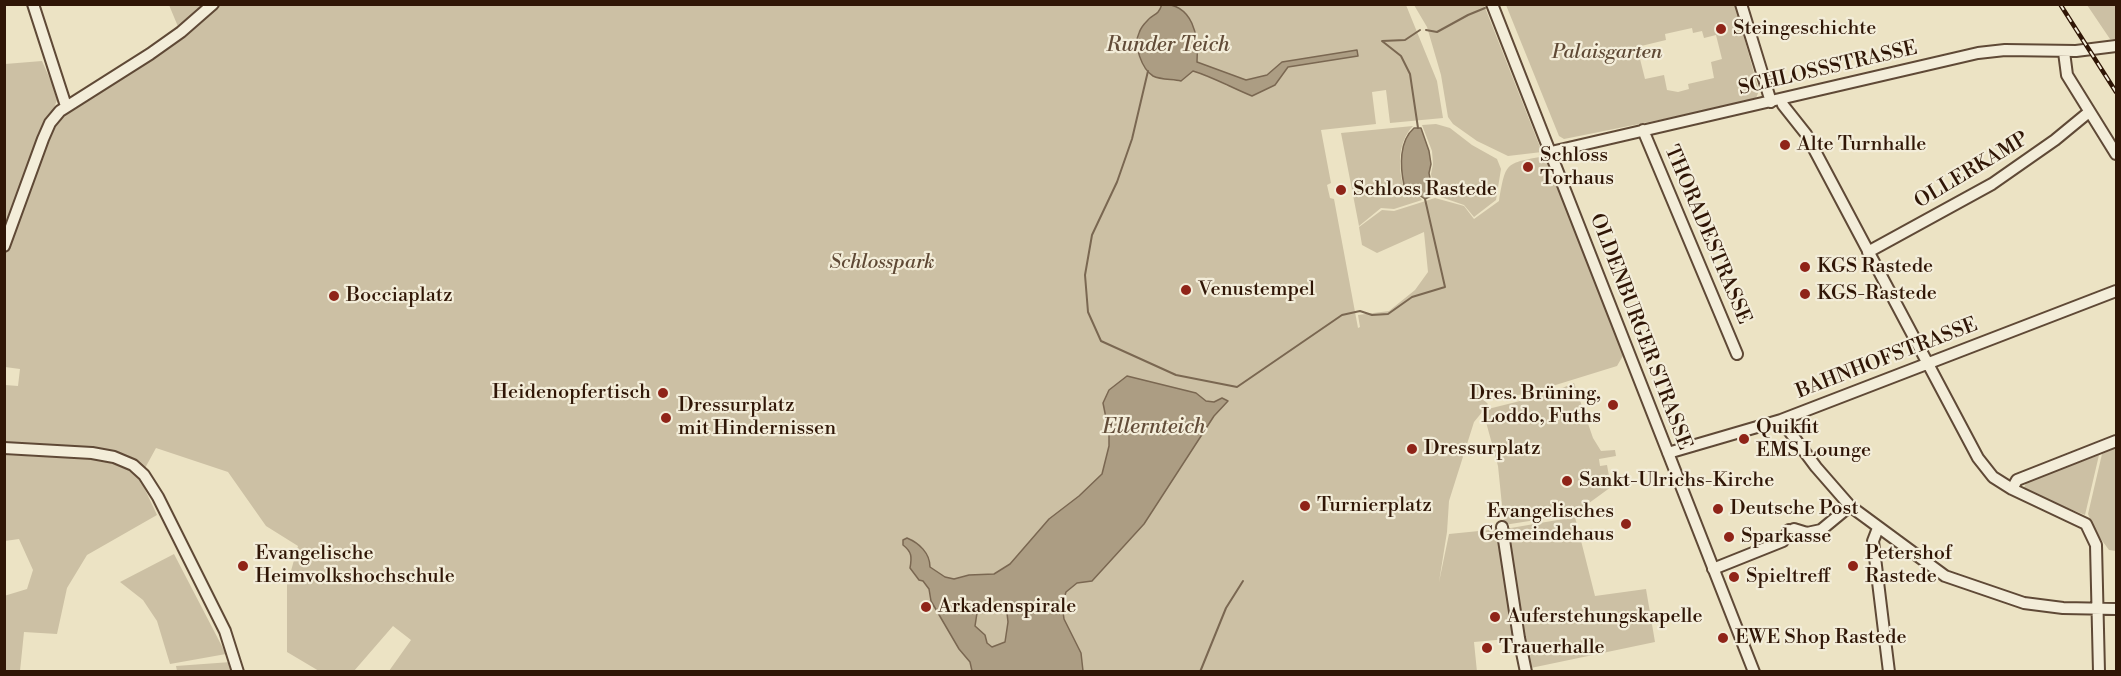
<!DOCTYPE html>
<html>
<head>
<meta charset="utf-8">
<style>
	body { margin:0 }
	#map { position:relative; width:2121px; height:676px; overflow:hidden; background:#ece3c4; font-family:"Libre Bodoni",serif }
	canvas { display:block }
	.frame { position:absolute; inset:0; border:6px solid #301606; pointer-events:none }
</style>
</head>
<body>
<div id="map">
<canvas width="2121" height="676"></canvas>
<div class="frame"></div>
</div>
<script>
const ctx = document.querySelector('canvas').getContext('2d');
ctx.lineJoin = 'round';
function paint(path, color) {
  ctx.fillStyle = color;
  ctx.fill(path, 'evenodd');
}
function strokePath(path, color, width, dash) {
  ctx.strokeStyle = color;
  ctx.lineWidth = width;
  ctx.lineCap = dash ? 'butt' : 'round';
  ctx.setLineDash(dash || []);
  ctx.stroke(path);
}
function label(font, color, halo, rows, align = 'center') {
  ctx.font = font + ' "Libre Bodoni",serif';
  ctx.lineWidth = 4.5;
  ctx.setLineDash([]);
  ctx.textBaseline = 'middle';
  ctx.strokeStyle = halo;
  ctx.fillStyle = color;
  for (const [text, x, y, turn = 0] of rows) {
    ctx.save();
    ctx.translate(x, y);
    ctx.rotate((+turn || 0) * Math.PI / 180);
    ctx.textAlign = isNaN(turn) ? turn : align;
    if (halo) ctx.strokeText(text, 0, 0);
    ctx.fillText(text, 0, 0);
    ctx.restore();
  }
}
paint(new Path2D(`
	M169 5H208L179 29Z
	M218 5H1162L1158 14 1147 21 1138 34C1142 52 1142 73 1162 78 1168 80 1174 80 1181 81L1192 71 1208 75 1227 86 1275 85 1288 67 1358 56 1283 62 1267 75 1246 80 1197 62 1198 48 1173 5H1406L1437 81 1443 118 1390 123 1386 90 1372 92 1376 124 1321 130 1331 183 1327 185 1330 198 1334 199 1358 328 1360 327 1358 315 1389 311 1415 290 1428 272 1424 232 1377 253 1362 245 1359 227 1382 210 1394 211 1435 198 1464 206 1474 219 1499 201C1506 161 1505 164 1544 156L1551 168 1624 354 1617 366 1533 392 1488 401 1476 392 1488 404 1484 410 1548 394 1574 383 1593 438 1601 451 1615 450 1616 456 1599 459 1600 466 1607 465 1611 487 1574 514 1504 525 1498 466 1483 411 1474 422 1449 501 1447 532 1439 582 1449 534 1499 529 1507 600 1513 601 1505 529 1575 517 1595 596 1646 589 1655 642 1526 669 1518 638 1474 642 1477 672 389 671 411 640 393 626 354 671H319L287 652V585L298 546 266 526 228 472 156 448 144 470 133 462 5 444V385L18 386 20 369 5 367 4 251 46 140 68 110 179 38Z
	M1414 5H1484L1542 152 1508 156 1477 141 1453 124 1448 117 1441 75 1427 27Z
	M1506 5H1735L1759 91 1756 98 1674 117 1564 139 1559 136ZM1692 28 1693 33 1702 31 1704 38 1716 35 1722 59 1711 62 1714 78 1688 84 1689 89 1678 92 1667 90 1664 75 1645 79 1637 47 1666 40 1665 34Z
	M2087 5H2116V39H2110Z
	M42 61 53 86 57 100 5 238V64Z
	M1436 124 1450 128 1472 145 1497 159 1501 169 1496 200 1474 217 1464 205 1435 195 1431 174 1433 164 1432 151 1422 125Z
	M1413 126C1398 142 1398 165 1403 185L1417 193 1422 200 1394 209 1381 208 1359 226 1341 133Z
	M2116 448V551L2109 550 2095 531 2088 514 2102 454Z
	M5 455 92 459 124 466 141 481 157 515 87 555 67 588 57 634 24 632 20 671H5L4 596 27 589 33 570 19 539 5 541Z
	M2099 455 2085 515 2023 490 2026 483Z
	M174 554 226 654 170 664 157 621 143 600 120 582Z
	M231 662 234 671H177L176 666Z`), '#ccc0a4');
const water = new Path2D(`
	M1162 4C1193 4 1199 36 1197 62L1246 80 1267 75 1282 62 1357 50 1358 56 1288 67 1275 85 1252 96C1232 88 1213 77 1193 71L1181 81C1172 79 1161 80 1153 76 1142 69 1133 45 1139 33 1140 30 1144 24 1147 21 1153 13 1158 17 1162 4Z
	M1414 128H1421L1429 151 1431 164 1429 173 1433 195 1425 199 1404 185C1400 166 1399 141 1414 128Z
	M1127 376 1196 393 1206 401 1214 402 1222 398 1228 401 1214 416 1144 524 1092 581 1077 583 1066 592 1062 605 1064 619 1081 653 1083 671H972L970 662 959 649 931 601 929 589 923 581 919 580 910 568C912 557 912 552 903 545V540L907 538C919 543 930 553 930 567L945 577 954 579 969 575 994 574 1010 564 1049 519 1079 496 1102 474 1109 446V433L1103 403 1109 390ZM991 608 998 609 1007 613 1008 622 1005 642 992 647 987 643 985 635 975 626 977 613Z`);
paint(water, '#ac9d83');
strokePath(water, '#7a6751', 1.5);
strokePath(new Path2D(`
	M1426 30 1437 32 1468 15 1485 8
	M1148 71 1132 139 1117 182 1092 235 1085 275 1088 312 1101 341 1176 375 1237 387 1342 315 1360 311 1372 315 1388 314 1412 297 1445 287 1425 199
	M1418 128 1410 74 1401 56 1382 41 1405 40 1420 30
	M1200 672 1226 608 1243 581`), '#7a6751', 2);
const minor = new Path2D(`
	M33 4 66 106
	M1492 4 1754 672
	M1741 4 1771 102
	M2064 52 2067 75 2116 154
	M1781 99 1783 105 1806 134 1978 458 1993 477 2012 489 2086 524 2096 545 2099 672
	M1643 130 1737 354
	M1551 152 1978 53 2005 50 2076 51 2116 46
	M4 246 43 139 50 123 60 111 150 54 181 32 213 4
	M1868 252 1992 184 2055 140 2089 112
	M1781 420 1816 467 1850 506 1945 576 2024 603 2063 608 2116 609
	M4 448 92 453 114 457 133 465 144 475 158 497 225 631 238 672
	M1668 453 1781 420 2116 291
	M2012 489 2017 480 2116 441
	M1502 527 1519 638 1526 672
	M1878 528 1873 541 1889 672
	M1794 529 1807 533 1821 530 1850 506
	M1713 569 1783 541 1789 530`);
strokePath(minor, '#5f4936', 14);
strokePath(minor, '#f3edd9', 10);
const rail = new Path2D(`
	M2060 4 2116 92`);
strokePath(rail, '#301606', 4.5);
strokePath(rail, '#f3edd9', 2, [7]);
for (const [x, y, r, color] of [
	[1721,29,6,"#8f2418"],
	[1785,145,6,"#8f2418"],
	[1528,167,6,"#8f2418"],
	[1341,190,6,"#8f2418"],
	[1805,267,6,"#8f2418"],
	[1186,290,6,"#8f2418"],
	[1805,294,6,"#8f2418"],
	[334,296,6,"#8f2418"],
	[663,393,6,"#8f2418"],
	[1613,405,6,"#8f2418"],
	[666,418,6,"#8f2418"],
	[1744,439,6,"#8f2418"],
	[1412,449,6,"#8f2418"],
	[1567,481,6,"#8f2418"],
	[1305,506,6,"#8f2418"],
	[1718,509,6,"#8f2418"],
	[1626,524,6,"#8f2418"],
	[1729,537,6,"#8f2418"],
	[243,566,6,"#8f2418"],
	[1853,566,6,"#8f2418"],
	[1734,577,6,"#8f2418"],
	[926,607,6,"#8f2418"],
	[1495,617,6,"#8f2418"],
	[1723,638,6,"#8f2418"],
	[1487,648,6,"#8f2418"]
]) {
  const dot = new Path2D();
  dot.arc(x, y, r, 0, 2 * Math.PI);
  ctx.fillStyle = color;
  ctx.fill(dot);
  strokePath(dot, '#f3edd9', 2);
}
label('20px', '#301606', '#f3edd9', [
	["Steingeschichte",1733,29],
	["Alte Turnhalle",1797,145],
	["Schloss",1540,156],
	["Torhaus",1540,179],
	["Schloss Rastede",1353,190],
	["KGS Rastede",1817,267],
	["Venustempel",1198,290],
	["KGS-Rastede",1817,294],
	["Bocciaplatz",346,296],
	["Heidenopfertisch",651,393,"right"],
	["Dres. Brüning,",1601,394,"right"],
	["Loddo, Fuths",1601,417,"right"],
	["Dressurplatz",678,406],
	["mit Hindernissen",678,429],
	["Quikfit",1756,428],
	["EMS Lounge",1756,451],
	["Dressurplatz",1424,449],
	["Sankt-Ulrichs-Kirche",1579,481],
	["Turnierplatz",1317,506],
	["Deutsche Post",1730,509],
	["Evangelisches",1614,512,"right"],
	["Gemeindehaus",1614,535,"right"],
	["Sparkasse",1741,537],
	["Evangelische",255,554],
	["Heimvolkshochschule",255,577],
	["Petershof",1865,554],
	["Rastede",1865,577],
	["Spieltreff",1746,577],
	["Arkadenspirale",938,607],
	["Auferstehungskapelle",1507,617],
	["EWE Shop Rastede",1735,638],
	["Trauerhalle",1499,648]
], 'left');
label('italic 20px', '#5f4935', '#f3edd9', [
	["Palaisgarten",1607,53],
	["Schlosspark",882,263]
]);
label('20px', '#301606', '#f3edd9', [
	["SCHLOSSSTRASSE",1828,69,-13],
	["OLLERKAMP",1972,171,-31],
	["THORADESTRASSE",1707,235,67],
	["OLDENBURGER STRASSE",1640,332,69],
	["BAHNHOFSTRASSE",1887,359,-21]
]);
label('italic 21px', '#624c38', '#f3edd9', [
	["Runder Teich",1168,46],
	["Ellernteich",1154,428]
]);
</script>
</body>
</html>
